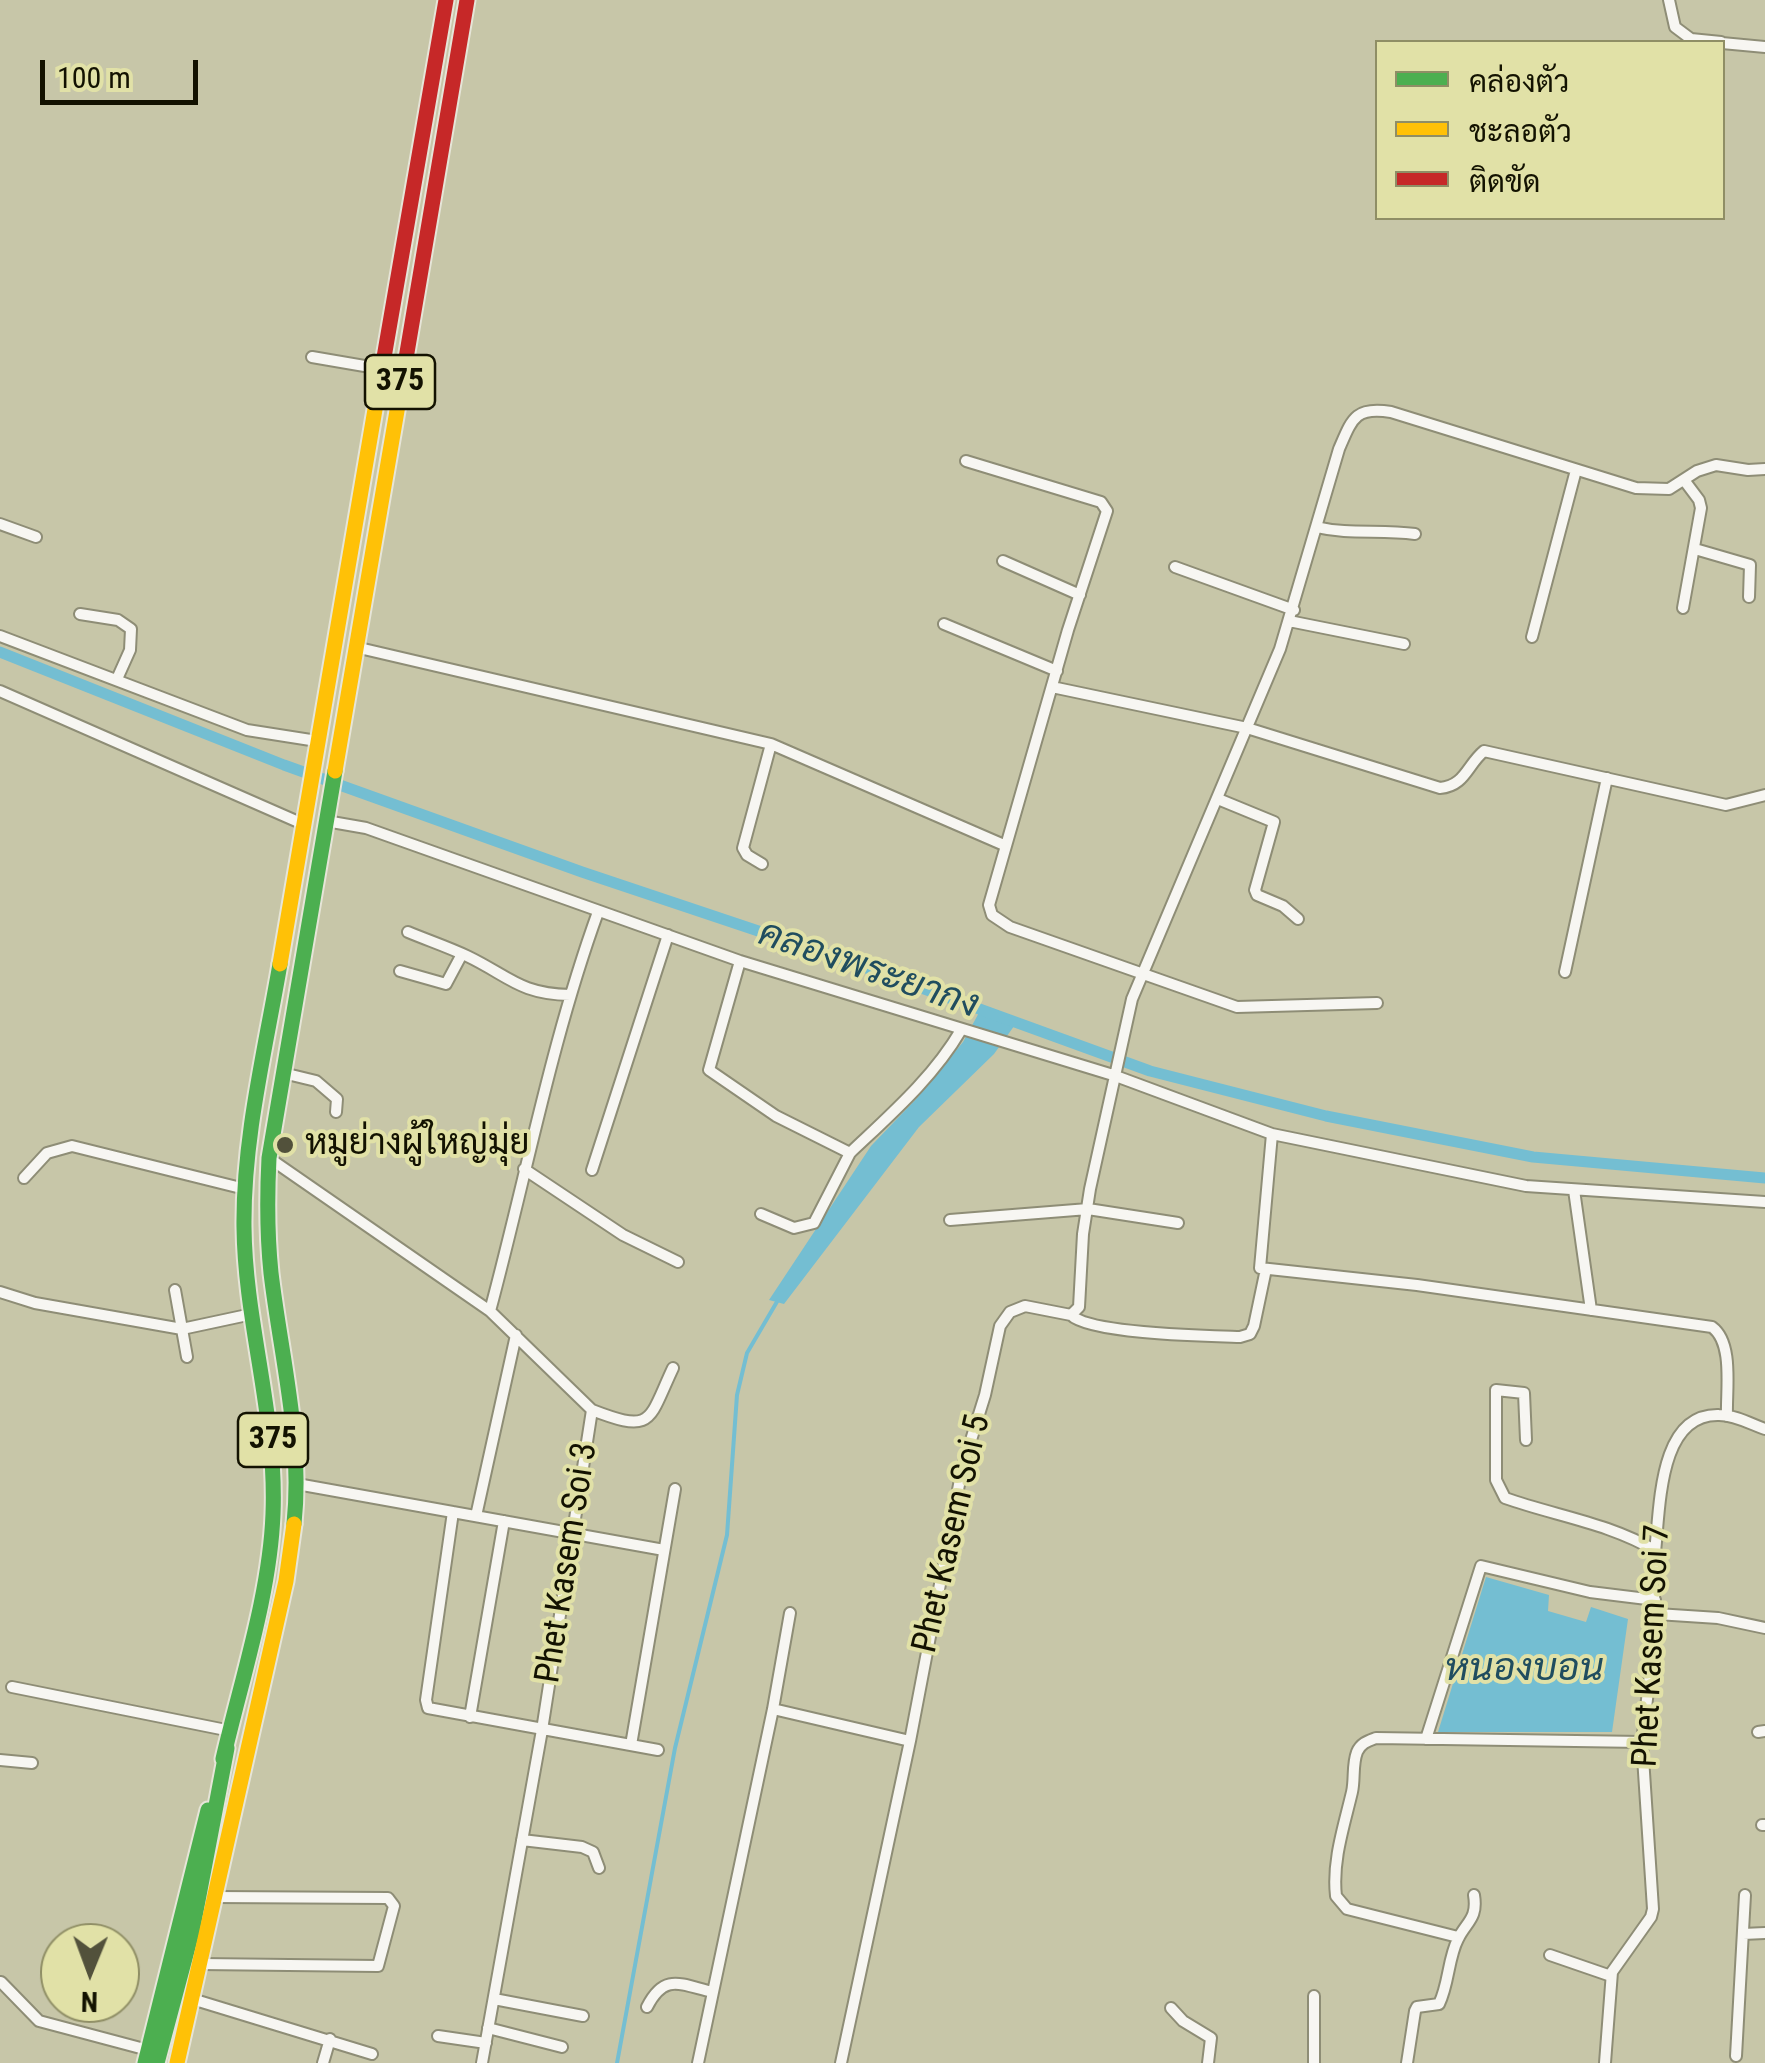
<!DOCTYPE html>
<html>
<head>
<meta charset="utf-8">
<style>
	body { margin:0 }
	#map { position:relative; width:1765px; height:2063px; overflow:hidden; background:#c7c6a8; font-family:"Roboto Condensed",Sarabun,sans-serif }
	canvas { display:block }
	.legend { position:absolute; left:1375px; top:40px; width:350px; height:180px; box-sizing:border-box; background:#e1e1a7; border:2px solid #8f8e65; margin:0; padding:12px 18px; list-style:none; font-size:30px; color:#131201 }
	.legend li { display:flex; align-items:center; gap:20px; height:50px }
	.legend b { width:50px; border:2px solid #8f8e65 }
	.north { position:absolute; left:40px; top:1923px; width:100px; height:100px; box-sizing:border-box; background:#e1e1a7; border:2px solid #8f8e65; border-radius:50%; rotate:181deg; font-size:28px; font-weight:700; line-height:40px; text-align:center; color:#131201 }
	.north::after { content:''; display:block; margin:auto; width:35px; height:45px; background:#52513b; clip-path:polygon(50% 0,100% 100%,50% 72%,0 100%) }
	.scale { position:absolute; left:40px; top:60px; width:158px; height:45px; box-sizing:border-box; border:5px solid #131201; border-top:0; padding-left:12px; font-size:30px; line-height:35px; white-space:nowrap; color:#131201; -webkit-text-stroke:8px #e1e1a7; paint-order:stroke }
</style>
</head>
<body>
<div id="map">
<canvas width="1765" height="2063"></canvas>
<ul class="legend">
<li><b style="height:12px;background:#4caf50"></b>คล่องตัว</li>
<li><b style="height:12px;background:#ffc107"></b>ชะลอตัว</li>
<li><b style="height:12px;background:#c62828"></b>ติดขัด</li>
</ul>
<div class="north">N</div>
<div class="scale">100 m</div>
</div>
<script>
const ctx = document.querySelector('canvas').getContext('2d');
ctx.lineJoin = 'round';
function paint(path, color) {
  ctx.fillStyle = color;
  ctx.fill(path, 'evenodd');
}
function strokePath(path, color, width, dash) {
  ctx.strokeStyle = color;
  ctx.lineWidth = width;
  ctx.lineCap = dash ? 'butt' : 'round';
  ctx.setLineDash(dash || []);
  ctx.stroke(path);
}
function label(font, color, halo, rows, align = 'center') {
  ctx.font = font + ' "Roboto Condensed",Sarabun,sans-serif';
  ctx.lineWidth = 8;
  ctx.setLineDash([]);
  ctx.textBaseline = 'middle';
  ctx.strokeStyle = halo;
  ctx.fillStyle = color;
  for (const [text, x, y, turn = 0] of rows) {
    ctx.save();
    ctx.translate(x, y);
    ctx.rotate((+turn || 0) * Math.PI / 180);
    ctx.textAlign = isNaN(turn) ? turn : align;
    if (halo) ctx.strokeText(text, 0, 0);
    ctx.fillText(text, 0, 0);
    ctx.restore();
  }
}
paint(new Path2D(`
	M981 1009 1017 1022 994 1054 919 1127 784 1304 769 1300 871 1146 916 1099 963 1042Z
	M1486 1577 1549 1595 1548 1611 1586 1622 1591 1607 1628 1619 1612 1732H1438Z`), '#74bed2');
strokePath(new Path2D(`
	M617 2063 675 1748 727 1535 737 1395 747 1353 778 1300`), '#74bed2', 4);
strokePath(new Path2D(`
	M0 652 284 765 582 872 839 958 1150 1071 1326 1116 1533 1157 1765 1178`), '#74bed2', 11);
const street = new Path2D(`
	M1669 0 1675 27 1691 39 1721 42
	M1722 43 1765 47
	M312 357 382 369
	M966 461 1101 502 1107 511 1068 630 989 905 992 915 1010 927 1237 1007 1377 1003
	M0 524 36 537
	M1316 527C1350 535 1381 529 1415 534
	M1695 549 1750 565 1749 597
	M1003 561 1080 595
	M1175 567 1294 610
	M1683 608 1701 508 1699 500 1684 480
	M80 614 118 620 131 629 130 650 117 679
	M1289 621 1404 644
	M944 624 1057 671
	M0 636 247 730 317 741
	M1532 637 1576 470
	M355 647 771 744 1004 845
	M1052 687 1247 728 1440 788C1465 786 1467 765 1484 751L1726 805 1765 795
	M0 691 303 824
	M1218 799 1274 822 1255 890 1257 895 1283 906 1298 919
	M326 821 366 828 740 961 1113 1075 1272 1134 1260 1268 1417 1285 1712 1327C1734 1343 1726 1390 1727 1416
	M762 864 747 855 743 848 771 744
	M408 932C427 940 448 947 467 956 509 976 519 994 570 995
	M740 961 709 1070 776 1116 850 1153 814 1223 794 1228 761 1214
	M400 971 446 984 462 954
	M1565 972 1607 778
	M283 1073 316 1081 337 1099 336 1112
	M1272 1134 1526 1186 1765 1202
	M850 1153C890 1115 933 1078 961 1030
	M269 1158 490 1311 592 1410 542 1730 482 2063
	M524 1169 623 1235 678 1262
	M592 1170 668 935
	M24 1178 47 1153 72 1146 245 1189
	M1574 1190 1591 1310
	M950 1220 1088 1209 1178 1223
	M175 1290 187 1357
	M0 1292 35 1303 182 1329 252 1314
	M490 1311C526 1177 551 1042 598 912
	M1071 1315C1090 1334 1210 1336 1240 1337L1250 1334 1254 1326 1266 1269
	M592 1410C654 1434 648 1421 673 1368
	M1526 1440 1524 1393 1496 1390V1480L1505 1498C1556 1516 1609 1523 1656 1551
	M297 1484 664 1550
	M453 1512 426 1700 428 1708 658 1750
	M476 1516 516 1335
	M1657 1614 1718 1618 1765 1628
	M12 1687 231 1731
	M773 1709 910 1741
	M470 1717 504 1521
	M1758 1732 1765 1731
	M1426 1739 1481 1566 1590 1592 1655 1600
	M631 1745 675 1489
	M0 1760 32 1763
	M1762 1825H1765
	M522 1840 582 1847 593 1852 599 1868
	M1743 1934 1765 1933
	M1458 1937 1347 1909 1336 1896C1332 1861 1344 1826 1352 1792 1355 1779 1352 1765 1357 1752 1361 1743 1368 1741 1376 1738L1642 1742
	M1550 1955 1611 1976
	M200 1964 378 1966 394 1906 388 1898 214 1897
	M1 1982 39 2021 148 2050
	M1314 1996V2063
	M192 1999 372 2054
	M494 1999 583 2016
	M647 2007C664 1973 680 1984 712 1992
	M1171 2008 1183 2021 1211 2038 1208 2063
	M488 2028 562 2047
	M438 2036 486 2043
	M1736 2056 1745 1895
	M323 2063 330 2039
	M698 2063 773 1709 790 1613
	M841 2063 910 1741 962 1469 985 1395 1000 1326 1010 1312 1025 1306 1071 1315 1079 1307 1083 1234 1090 1189 1132 999 1280 649 1339 449C1352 419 1355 406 1391 412L1636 488 1669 489 1697 471 1716 465 1748 470 1765 469
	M1407 2063 1415 2011 1417 2007 1439 2004C1449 1984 1448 1958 1458 1939 1466 1922 1478 1919 1474 1895
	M1605 2063 1612 1972 1651 1917 1653 1909 1642 1742 1657 1614 1652 1585 1653 1568C1661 1523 1653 1413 1719 1415 1735 1415 1751 1424 1765 1429`);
const fast = new Path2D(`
	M294 1524C303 1439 281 1357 271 1273 267 1234 267 1197 269 1158L335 771
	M223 1759C241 1681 270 1594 273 1514 277 1415 245 1324 244 1227 243 1139 265 1051 280 964
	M145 2063 208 1810
	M157 2063 192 1932 227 1748`);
const slow = new Path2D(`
	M335 771 403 376
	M280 964 378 392
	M177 2063 286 1581 294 1524`);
const jam = new Path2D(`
	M403 376 467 0
	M378 392 446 0`);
strokePath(street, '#8e8d76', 14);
strokePath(fast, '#e6e5d8', 19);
strokePath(slow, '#e6e5d8', 19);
strokePath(jam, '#e6e5d8', 19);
strokePath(street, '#f7f6f2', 10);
strokePath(fast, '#4caf50', 15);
strokePath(slow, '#ffc107', 15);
strokePath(jam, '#c62828', 15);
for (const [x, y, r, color] of [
	[285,1145,10,"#52513b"]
]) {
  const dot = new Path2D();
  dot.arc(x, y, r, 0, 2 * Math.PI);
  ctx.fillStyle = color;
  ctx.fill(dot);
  strokePath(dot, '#e1e1a7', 4);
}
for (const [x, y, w] of [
	[400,382,70],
	[273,1440,70]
]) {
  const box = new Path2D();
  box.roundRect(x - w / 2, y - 27, w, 54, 8);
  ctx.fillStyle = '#e1e1a7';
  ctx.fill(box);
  strokePath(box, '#131201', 2.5);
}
label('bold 32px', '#131201', null, [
	["375",400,382],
	["375",273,1440]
]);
label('35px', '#131201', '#e1e1a7', [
	["หมูย่างผู้ใหญ่มุ่ย",305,1145]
], 'left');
label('35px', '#131201', '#e1e1a7', [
	["Phet Kasem Soi 5",953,1534,-77],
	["Phet Kasem Soi 3",568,1563,-81],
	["Phet Kasem Soi 7",1653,1646,-87]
]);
label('italic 38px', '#204d5f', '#e1e1a7', [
	["คลองพระยากง",868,971,19],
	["หนองบอน",1524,1670]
]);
</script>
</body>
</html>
